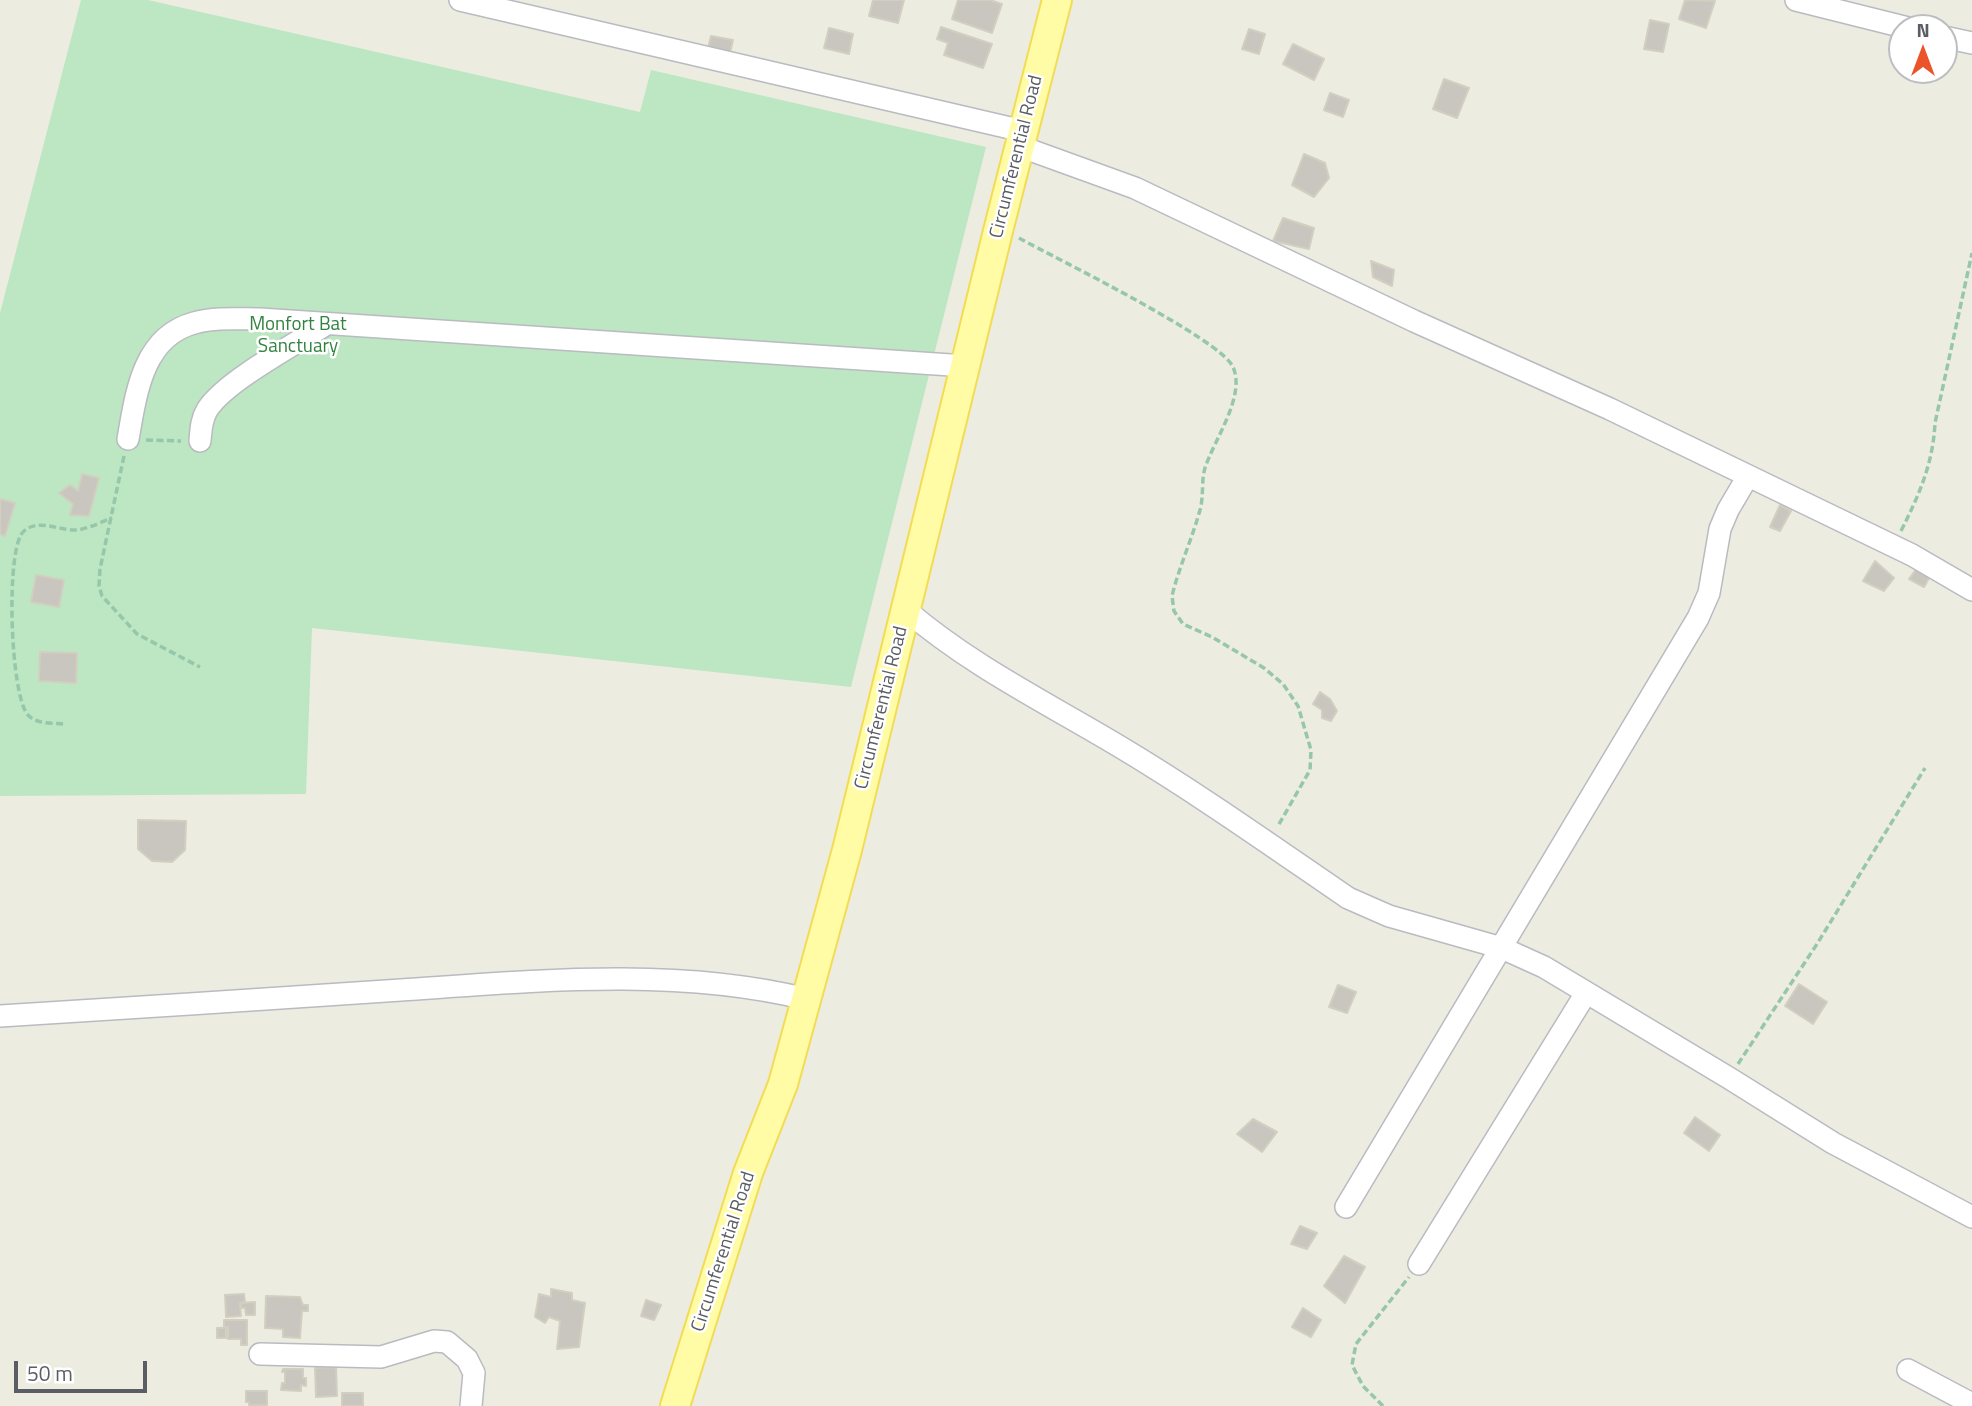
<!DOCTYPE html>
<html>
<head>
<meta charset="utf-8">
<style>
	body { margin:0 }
	#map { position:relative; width:1972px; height:1406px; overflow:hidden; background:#edece1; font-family:"Titillium Web",sans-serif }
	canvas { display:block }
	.north { position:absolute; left:1888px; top:14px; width:70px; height:70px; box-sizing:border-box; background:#fff; border:2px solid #bdbec1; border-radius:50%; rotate:0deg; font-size:19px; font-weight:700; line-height:28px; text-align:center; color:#5a5d63 }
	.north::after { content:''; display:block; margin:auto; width:24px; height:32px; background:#eb532a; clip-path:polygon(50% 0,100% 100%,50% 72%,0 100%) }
	.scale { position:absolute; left:14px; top:1361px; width:133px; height:32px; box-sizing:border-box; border:4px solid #5a5d63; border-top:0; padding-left:9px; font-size:21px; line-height:24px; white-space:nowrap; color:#5a5d63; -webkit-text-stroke:5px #fff; paint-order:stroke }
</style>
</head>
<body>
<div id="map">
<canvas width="1972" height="1406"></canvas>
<div class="north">N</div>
<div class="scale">50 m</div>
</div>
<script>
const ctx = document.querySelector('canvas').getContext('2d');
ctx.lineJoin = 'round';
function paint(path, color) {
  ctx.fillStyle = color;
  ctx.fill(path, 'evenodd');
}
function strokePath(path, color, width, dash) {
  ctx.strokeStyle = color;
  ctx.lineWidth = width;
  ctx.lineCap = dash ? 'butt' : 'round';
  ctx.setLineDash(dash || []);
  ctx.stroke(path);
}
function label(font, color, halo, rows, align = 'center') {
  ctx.font = font + ' "Titillium Web",sans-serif';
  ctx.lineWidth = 5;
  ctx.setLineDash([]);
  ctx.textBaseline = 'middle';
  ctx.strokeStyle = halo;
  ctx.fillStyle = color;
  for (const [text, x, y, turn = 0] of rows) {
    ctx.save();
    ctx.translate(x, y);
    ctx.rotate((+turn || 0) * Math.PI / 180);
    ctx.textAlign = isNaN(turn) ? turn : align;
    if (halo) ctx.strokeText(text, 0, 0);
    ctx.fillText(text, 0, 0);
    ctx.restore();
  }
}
paint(new Path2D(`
	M81 0H148L640 112 651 70 986 147 851 687 312 628 306 794 0 796V313Z`), '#bde6c3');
const building = new Path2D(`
	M873 0H904L898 23 869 16Z
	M958 0H990L1002 4 992 33 952 19Z
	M1685 0 1715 1 1706 28 1679 19Z
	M1650 20 1669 24 1663 52 1644 49Z
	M941 27 992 44 983 68 944 55 948 43 937 39Z
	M829 28 853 34 849 54 824 48Z
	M1249 29 1265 34 1259 54 1242 49Z
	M711 36 733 40 730 53 708 48Z
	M1293 44 1324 59 1314 80 1283 64Z
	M1444 79 1469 88 1457 118 1433 109Z
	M1330 93 1349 100 1343 117 1324 110Z
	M1304 154 1325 163 1329 178 1314 197 1292 185Z
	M1283 218 1314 228 1309 249 1273 241Z
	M1371 261 1394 270 1392 286 1373 277Z
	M82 474 99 478 89 516 70 515 73 504 59 493 70 485 78 491Z
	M0 499 15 503 5 536 0 534Z
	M1780 505 1791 511 1780 531 1770 527Z
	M1875 561 1894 578 1884 591 1863 581Z
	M1919 565 1932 573 1924 587 1909 579Z
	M36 575 64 580 59 607 31 602Z
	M40 652 77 653 76 683 39 681Z
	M1320 692 1330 699 1337 711 1331 721 1322 718V710L1313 704Z
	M138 820 186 821 185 850 172 862 152 861 138 849Z
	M1799 984 1827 1002 1813 1024 1785 1006Z
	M1338 985 1356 992 1347 1013 1329 1007Z
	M1695 1117 1720 1135 1709 1151 1684 1133Z
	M1253 1119 1277 1132 1262 1152 1237 1134Z
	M1300 1226 1317 1233 1307 1249 1291 1244Z
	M1344 1256 1365 1267 1345 1303 1324 1286Z
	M551 1289 572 1293V1300L585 1303 579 1347 557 1349 560 1321 549 1317 545 1323 535 1317 539 1294 551 1297Z
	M244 1294 245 1302 240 1303 241 1316 226 1317 225 1295Z
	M266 1296 300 1297 303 1305H308V1311H302L300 1338 283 1337V1329L265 1328Z
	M646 1300 661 1305 654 1320 641 1316Z
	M255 1302V1315H246L245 1308H241V1303Z
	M1303 1308 1321 1320 1311 1337 1292 1327Z
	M224 1320H247V1345H241V1339H228V1327H224Z
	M217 1328H226V1338H217Z
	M336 1367 337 1396 316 1397 315 1368Z
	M283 1369H303V1378H306V1386L301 1385V1391L281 1390 282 1383H285V1372H282Z
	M246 1391H267V1405H249V1402H246Z
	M342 1393H363V1406H342Z`);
paint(building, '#c8c6bf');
strokePath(building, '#d2cfc0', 2);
const minor = new Path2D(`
	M460 0 1023 131
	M1796 0 1908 28
	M1944 37 1972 43
	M1019 146 1135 188 1414 321 1610 409 1912 555 1972 590
	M128 439C136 395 142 337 194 323 215 317 239 319 260 319L966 366
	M200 441C201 430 201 420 207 410 224 382 297 343 327 324
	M906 610C970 665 1045 702 1117 745 1196 792 1272 846 1348 898L1389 916 1502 948 1544 967 1729 1078 1833 1143 1972 1217
	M0 1016C134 1008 267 999 401 990 535 981 675 967 806 999
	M1346 1207 1698 618 1709 593 1720 529 1728 510 1748 476
	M1419 1264 1586 993
	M260 1354 381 1357 434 1341 447 1342 467 1359 474 1373 471 1406
	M1908 1370 1972 1404`);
const major = new Path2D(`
	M675 1406 748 1173 783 1084 847 850 999 227 1057 0`);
strokePath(minor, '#b9bbc1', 24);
strokePath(major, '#f3dc55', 32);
strokePath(new Path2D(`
	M1019 238C1055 258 1221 339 1233 367 1246 396 1214 440 1205 468 1201 481 1204 496 1200 510 1192 539 1179 567 1172 596L1174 611 1183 624 1212 637 1264 668 1283 684 1298 706 1311 750 1310 770 1278 826
	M146 440 181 441
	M124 456 100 569 99 586 102 596 137 634 200 667
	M1901 531C1919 495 1933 464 1935 423L1972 253
	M63 724C51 723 36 724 28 715 10 696 5 546 24 531 39 518 59 531 76 530 88 529 101 522 112 518
	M1738 1064 1817 944 1925 768
	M1383 1406 1363 1386 1352 1365 1356 1344 1409 1277`), '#96c7aa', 3.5, [7, 3.5]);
strokePath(minor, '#fff', 21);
strokePath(major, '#fffca5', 28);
label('19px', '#5a5d63', '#fff', [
	["Circumferential Road",1017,157,-76],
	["Circumferential Road",882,708,-76],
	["Circumferential Road",724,1252,-72]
]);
label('19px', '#328240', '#fff', [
	["Monfort Bat",298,325],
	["Sanctuary",298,347]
]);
</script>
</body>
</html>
